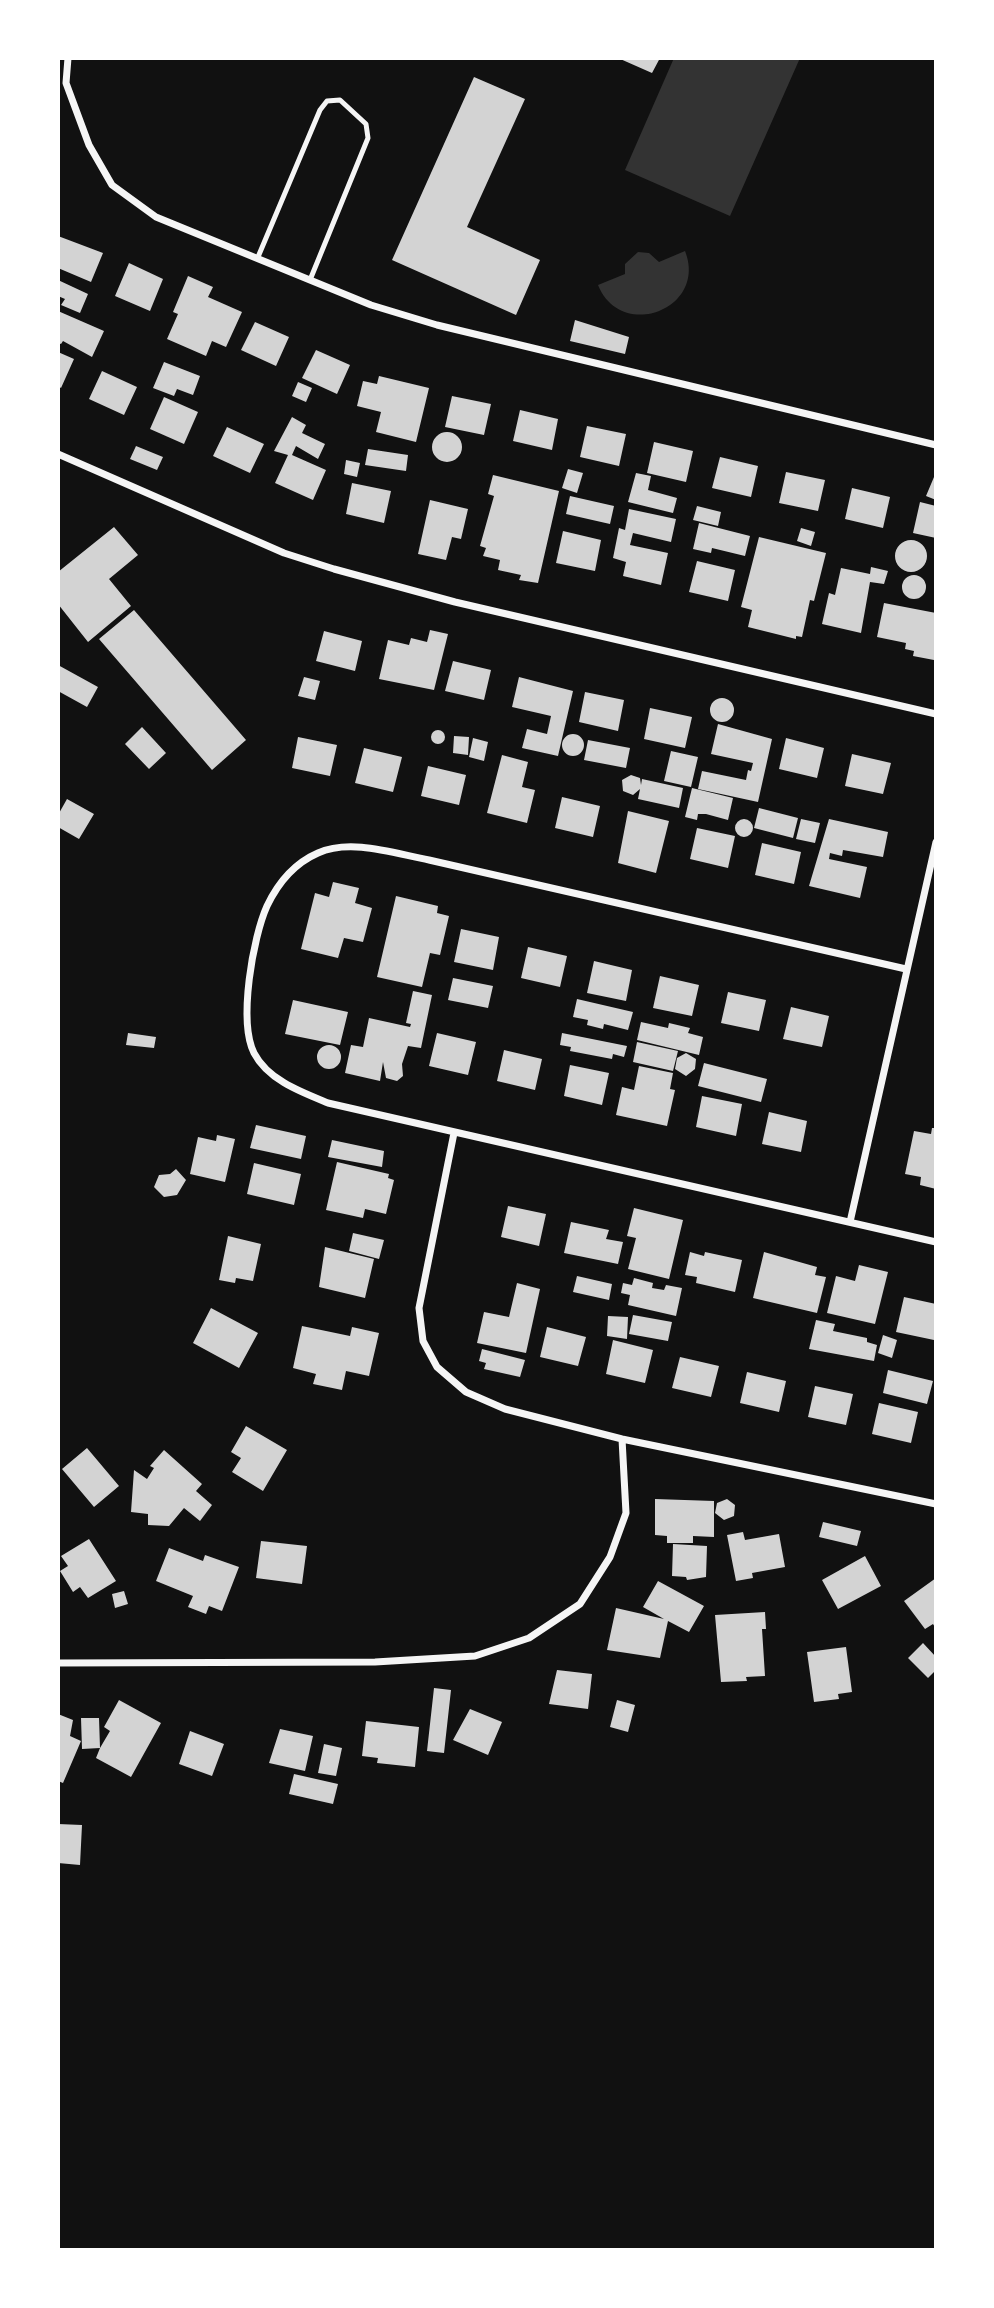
<!DOCTYPE html>
<html>
<head>
<meta charset="utf-8">
<style>
	body { margin:0 }
	#map { position:relative; width:994px; height:2308px; overflow:hidden; background:#111; font-family:Karla,sans-serif }
	canvas { display:block }
	.frame { position:absolute; inset:0; border:60px solid #fff; pointer-events:none }
</style>
</head>
<body>
<div id="map">
<canvas width="994" height="2308"></canvas>
<div class="frame"></div>
</div>
<script>
const ctx = document.querySelector('canvas').getContext('2d');
ctx.lineJoin = 'round';
function paint(path, color) {
  ctx.fillStyle = color;
  ctx.fill(path, 'evenodd');
}
function strokePath(path, color, width, dash) {
  ctx.strokeStyle = color;
  ctx.lineWidth = width;
  ctx.lineCap = dash ? 'butt' : 'round';
  ctx.setLineDash(dash || []);
  ctx.stroke(path);
}
paint(new Path2D(`
	M674 58H800L730 216 625 170Z
	M685 251C708 309 621 342 598 285L625 274V264L638 252 649 253 659 262Z`), '#333');
paint(new Path2D(`
	M618 58H660L652 73Z
	M474 77 525 99 467 227 540 260 516 315 392 260Z
	M58 236 103 253 91 282 58 268Z
	M129 263 163 279 150 311 115 296Z
	M188 276 213 287 208 297 242 312 226 347 212 341 206 356 167 339 178 314 173 312Z
	M58 280 88 294 80 313 61 305 65 299 58 296Z
	M58 311 104 331 92 357 63 341 61 344 58 343Z
	M575 320 629 337 625 354 570 341Z
	M255 322 289 337 276 366 241 350Z
	M316 350 350 365 337 394 302 378Z
	M58 352 74 359 61 388 58 386Z
	M164 362 200 376 193 395 177 389 174 396 153 388Z
	M102 371 137 387 124 415 89 399Z
	M379 376 429 388 416 442 376 432 381 412 357 406 363 381 377 384Z
	M298 382 312 388 306 402 292 396Z
	M452 396 491 404 484 435 445 427Z
	M164 397 198 412 184 444 150 429Z
	M520 410 558 419 552 450 513 441Z
	M292 417 306 425 302 433 325 444 318 459 296 446 292 455 326 470 313 500 275 483 288 455 274 451Z
	M587 426 626 434 619 466 580 457Z
	M227 427 264 444 250 473 213 456Z
	M432 447a15 15 0 1 1 30 0a15 15 0 1 1-30 0Z
	M654 442 693 451 686 482 647 473Z
	M136 446 163 457 157 470 130 459Z
	M368 449 408 455 406 471 365 465Z
	M720 457 758 466 751 497 712 488Z
	M346 460 360 463 357 477 344 474Z
	M568 469 583 473 577 493 562 488Z
	M786 472 825 480 818 511 779 503Z
	M636 473 651 476 648 490 677 498 673 513 628 502Z
	M493 475 559 491 538 583 519 580 521 575 498 570 500 560 483 556 486 548 480 546 494 496 488 494Z
	M934 477 936 478V500L926 496Z
	M352 483 391 491 384 523 346 514Z
	M852 488 890 497 883 528 845 519Z
	M570 496 614 506 610 524 566 514Z
	M430 500 468 509 461 539 452 537 446 560 418 554Z
	M920 502 936 506V538L913 533Z
	M697 506 721 512 718 526 693 520Z
	M629 509 676 519 671 542 633 533 630 545 668 553 661 585 623 576 626 562 613 558 619 528 625 530Z
	M699 523 750 536 745 556 712 548 711 553 693 549Z
	M114 527 138 555 109 579 131 606 88 642 58 604V572Z
	M801 528 815 532 811 546 797 541Z
	M563 531 601 540 595 571 556 563Z
	M759 537 826 553 814 601 810 600 802 637 796 636V639L748 627 752 610 741 607Z
	M895 556a16 16 0 1 1 32 0a16 16 0 1 1-32 0Z
	M697 561 735 570 728 601 689 592Z
	M871 567 888 571 884 584 870 582 861 633 822 624 829 593 835 595 841 568 870 574Z
	M902 587a12 12 0 1 1 24 0a12 12 0 1 1-24 0Z
	M884 603 936 613 934 660 913 656 914 651 905 649 906 643 877 637Z
	M134 610 246 740 212 770 99 639Z
	M430 630 448 634 434 690 379 679 388 640 409 645 411 638 427 642Z
	M324 631 362 641 355 671 316 661Z
	M453 661 491 670 484 700 445 691Z
	M58 665 98 687 87 707 58 691Z
	M304 677 320 681 315 700 298 696Z
	M519 677 573 691 558 756 522 748 527 729 547 734 551 716 512 707Z
	M585 692 624 700 618 731 579 722Z
	M710 710a12 12 0 1 1 24 0a12 12 0 1 1-24 0Z
	M650 708 692 717 685 748 644 739Z
	M718 724 772 739 758 802 698 789 702 771 746 780 748 770 751 771 753 763 711 754Z
	M142 727 166 753 149 769 125 744Z
	M431 737a7 7 0 1 1 14 0a7 7 0 1 1-14 0Z
	M562 745a11 11 0 1 1 22 0a11 11 0 1 1-22 0Z
	M454 736 469 737 468 755 453 753Z
	M298 737 337 745 330 776 292 768Z
	M473 738 488 742 484 761 469 757Z
	M786 738 824 748 817 778 779 769Z
	M588 740 630 748 626 768 584 760Z
	M364 748 402 757 393 792 355 783Z
	M671 751 698 757 691 787 664 781Z
	M852 754 891 763 883 794 845 786Z
	M502 755 528 762 522 787 535 790 527 823 487 813Z
	M428 766 466 775 459 805 421 796Z
	M631 775 640 778 641 785 642 779 683 788 679 808 638 799 640 789 633 795 623 791 622 780Z
	M692 788 733 798 728 820 706 814H698L697 820 685 817Z
	M562 797 600 806 593 837 555 828Z
	M67 799 94 814 79 839 58 827V815Z
	M759 808 798 818 793 838 754 828Z
	M628 811 669 821 656 873 618 863Z
	M801 819 820 823 815 843 796 839Z
	M829 819 888 832 883 857 843 850 842 856 830 853 829 859 867 867 860 898 809 886Z
	M735 828a9 9 0 1 1 18 0a9 9 0 1 1-18 0Z
	M697 828 735 836 728 868 690 859Z
	M762 843 801 852 794 884 755 875Z
	M333 882 359 888 355 903 372 908 363 942 344 938 338 958 301 949 315 893 329 897Z
	M396 896 438 906 437 913 449 916 440 955 430 953 422 987 377 977Z
	M461 929 499 937 493 970 454 962Z
	M528 947 567 956 560 987 521 978Z
	M594 961 632 970 626 1001 587 993Z
	M660 976 699 985 692 1016 653 1008Z
	M453 978 493 986 488 1008 448 1000Z
	M413 991 432 995 421 1048 408 1046 402 1064 403 1076 397 1081 386 1078 383 1062 380 1081 345 1073 351 1045 363 1047 369 1018 410 1027 411 1024 406 1023Z
	M728 992 766 1000 759 1031 721 1023Z
	M577 999 633 1012 628 1030 604 1024 603 1029 587 1025 588 1020 573 1017Z
	M293 1000 348 1012 340 1045 285 1034Z
	M791 1007 829 1016 822 1047 783 1039Z
	M641 1022 668 1028 669 1023 690 1028 688 1033 703 1037 699 1055 637 1040Z
	M128 1033 156 1037 154 1048 126 1045Z
	M437 1033 476 1042 468 1075 429 1066Z
	M562 1033 627 1046 624 1057 613 1054 612 1059 570 1051 571 1047 560 1045Z
	M637 1042 678 1051 673 1071 633 1062Z
	M317 1057a12 12 0 1 1 24 0a12 12 0 1 1-24 0Z
	M504 1050 542 1059 535 1090 497 1081Z
	M686 1053 696 1059 695 1069 686 1076 675 1069 677 1058Z
	M704 1063 767 1079 761 1102 698 1086Z
	M570 1065 609 1073 602 1105 564 1096Z
	M639 1066 673 1073 670 1089 675 1090 667 1126 616 1115 622 1087 634 1090Z
	M702 1096 742 1104 736 1136 696 1127Z
	M769 1112 807 1121 801 1152 762 1144Z
	M256 1125 306 1136 301 1159 250 1148Z
	M932 1128H936V1189L920 1185 921 1177 905 1174 914 1131 931 1134Z
	M217 1135 235 1139 225 1182 190 1174 198 1137 216 1141Z
	M332 1140 384 1151 382 1167 328 1157Z
	M337 1162 389 1174 388 1178 394 1180 386 1214 365 1209 363 1218 326 1210Z
	M254 1163 301 1174 294 1205 247 1194Z
	M176 1169 186 1180 177 1195 164 1197 154 1187 159 1175 170 1174Z
	M508 1206 546 1214 539 1246 501 1237Z
	M634 1208 683 1220 669 1279 628 1269 636 1238 627 1236Z
	M571 1222 609 1230 606 1239 623 1242 618 1264 564 1253Z
	M353 1233 384 1240 379 1259 349 1251Z
	M228 1236 261 1244 253 1281 236 1278 235 1283 219 1280Z
	M325 1247 374 1259 365 1298 319 1287Z
	M690 1252 704 1256 705 1252 742 1260 735 1292 696 1283 697 1277 685 1275Z
	M764 1252 817 1267 815 1275 826 1277 817 1313 753 1298Z
	M859 1265 888 1272 875 1324 827 1313 836 1276 855 1281Z
	M577 1276 612 1284 609 1300 573 1292Z
	M634 1278 653 1283 652 1288 664 1290 666 1285 682 1288 676 1316 628 1305 630 1295 621 1293 623 1283 632 1285Z
	M517 1283 540 1289 526 1353 477 1343 484 1312 509 1317Z
	M904 1297 936 1304 934 1340 896 1332Z
	M211 1308 258 1333 239 1368 193 1343Z
	M633 1315 672 1322 668 1341 629 1334Z
	M608 1316 628 1317 627 1339 607 1336Z
	M816 1320 835 1324 833 1331 867 1338V1342L877 1345 874 1361 809 1349Z
	M302 1326 350 1336 352 1327 379 1333 369 1376 346 1371 342 1390 313 1384 316 1374 293 1368Z
	M547 1327 586 1337 578 1366 540 1357Z
	M883 1335 897 1340 892 1358 878 1353Z
	M613 1340 653 1350 645 1383 606 1374Z
	M482 1349 525 1360 520 1377 484 1369 486 1363 479 1361Z
	M680 1357 719 1366 711 1397 672 1388Z
	M888 1370 933 1381 927 1404 883 1393Z
	M747 1372 786 1381 779 1412 740 1403Z
	M815 1386 853 1394 846 1425 808 1417Z
	M879 1403 918 1412 911 1443 872 1434Z
	M246 1426 287 1450 263 1491 232 1472 241 1458 231 1452Z
	M87 1448 119 1486 94 1507 62 1469Z
	M164 1450 202 1484 196 1491 212 1505 200 1521 184 1508 169 1526 148 1525V1514L131 1512 134 1470 147 1479 154 1468 150 1466Z
	M655 1499 714 1501V1537L693 1536V1543H667V1536L655 1535Z
	M727 1499 735 1505 734 1516 724 1520 715 1513 717 1503Z
	M823 1522 861 1531 857 1546 819 1537Z
	M743 1532 745 1540 779 1534 785 1567 752 1573 753 1578 736 1581 727 1535Z
	M89 1539 116 1581 88 1598 80 1587 73 1592 60 1571 68 1566 61 1556Z
	M261 1541 307 1546 302 1584 256 1578Z
	M673 1544 707 1546 706 1577 687 1580 686 1577 672 1576Z
	M169 1548 203 1561 205 1555 239 1567 222 1611 209 1606 206 1614 188 1607 193 1596 156 1581Z
	M865 1556 881 1586 838 1609 822 1580Z
	M936 1578V1629L933 1624 925 1629 904 1601Z
	M658 1581 704 1606 689 1632 668 1621 660 1658 607 1650 616 1608 664 1619 643 1607Z
	M124 1591 128 1604 115 1608 112 1594Z
	M765 1612 766 1629H762L765 1676 746 1677 747 1681 721 1682 715 1615Z
	M923 1643 936 1657V1670L928 1678 908 1658Z
	M846 1647 852 1692 838 1694 839 1699 814 1702 807 1652Z
	M557 1670 592 1674 588 1709 549 1704Z
	M434 1688 451 1690 444 1753 427 1751Z
	M119 1700 161 1723 131 1777 96 1758 100 1748 82 1749 81 1718H99L100 1748 110 1731 104 1727Z
	M617 1700 635 1705 628 1732 610 1727Z
	M470 1709 502 1722 488 1755 453 1740Z
	M58 1714 73 1720 70 1736 81 1741 63 1783 58 1781Z
	M366 1721 419 1727 415 1767 377 1763 378 1758 362 1756Z
	M280 1729 313 1736 305 1771 269 1763Z
	M190 1731 224 1744 212 1776 179 1764Z
	M324 1744 342 1748 336 1776 318 1773Z
	M294 1774 338 1784 333 1804 289 1794Z
	M58 1824 82 1825 80 1865 58 1863Z`), '#d3d3d3');
strokePath(new Path2D(`
	M258 257 320 110 327 101 340 100 366 124 368 138 310 280`), '#f5f5f5', 5);
strokePath(new Path2D(`
	M68 58 66 83 89 145 112 185 156 217 371 305 437 325 936 445
	M58 454 284 553 334 569 455 602 936 714
	M906 969 429 860C396 854 351 838 318 853 295 863 278 883 267 906 253 937 238 1021 254 1053 268 1080 301 1092 328 1103L936 1242
	M454 1133 419 1308 423 1341 437 1367 466 1392 505 1409 622 1439 936 1504
	M850 1222 936 842
	M58 1663 375 1662 475 1656 529 1638 580 1604 610 1557 626 1513 622 1439`), '#f5f5f5', 7);
</script>
</body>
</html>
